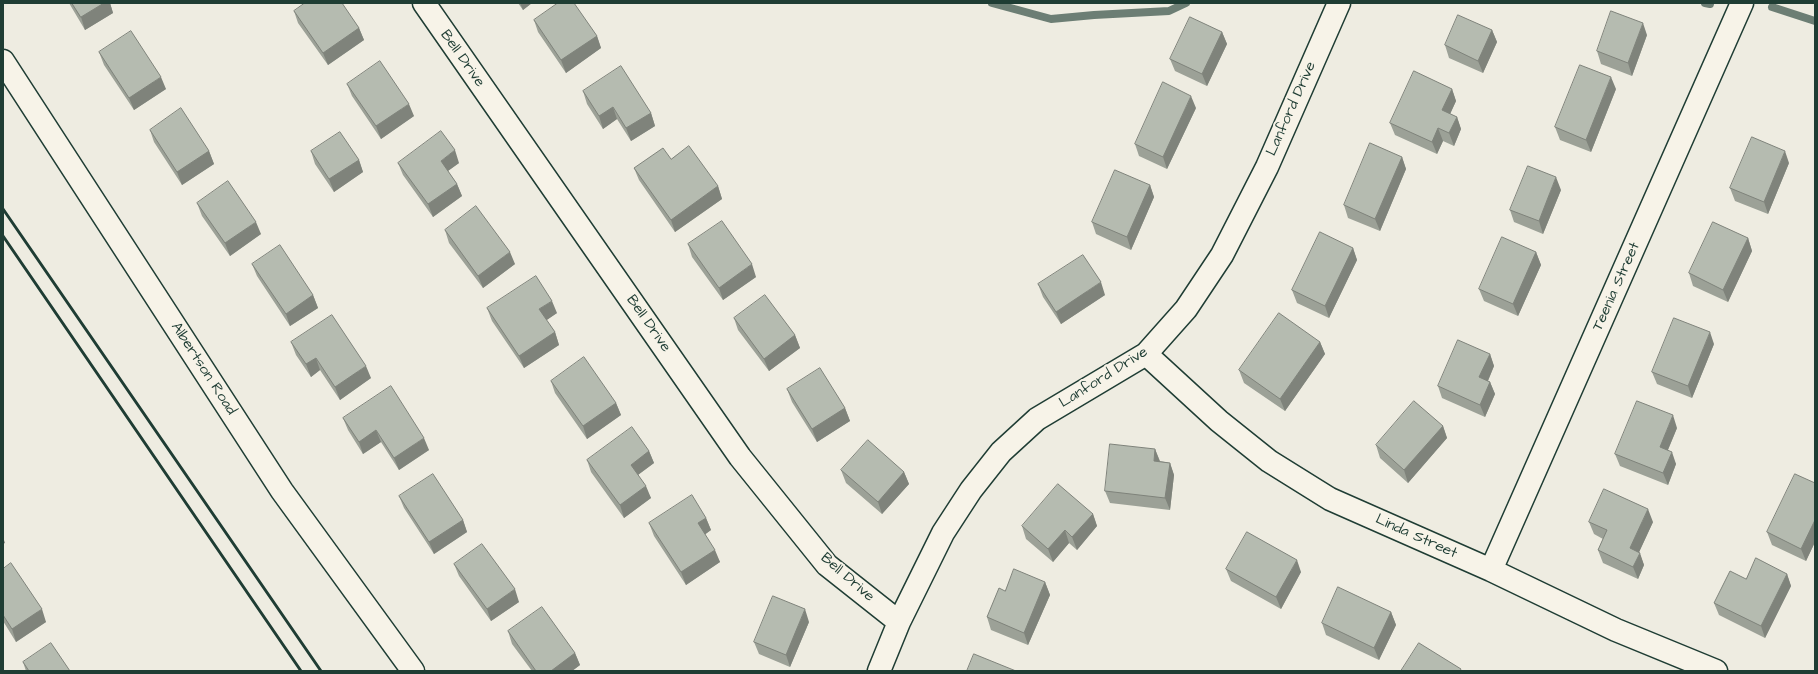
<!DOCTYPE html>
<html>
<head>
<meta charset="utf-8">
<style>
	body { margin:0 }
	#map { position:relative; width:1818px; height:674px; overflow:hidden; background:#eeece1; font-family:"Architects Daughter",sans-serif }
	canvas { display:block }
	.frame { position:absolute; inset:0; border:4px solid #1f3d34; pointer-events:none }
</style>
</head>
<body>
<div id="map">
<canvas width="1818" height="674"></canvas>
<div class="frame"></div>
</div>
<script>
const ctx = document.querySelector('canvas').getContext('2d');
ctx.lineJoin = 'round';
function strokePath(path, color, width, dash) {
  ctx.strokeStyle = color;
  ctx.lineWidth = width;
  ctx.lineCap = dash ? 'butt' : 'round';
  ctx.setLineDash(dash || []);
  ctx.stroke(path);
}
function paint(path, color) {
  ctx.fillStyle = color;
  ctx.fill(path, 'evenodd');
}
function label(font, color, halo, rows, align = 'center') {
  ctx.font = font + ' "Architects Daughter",sans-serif';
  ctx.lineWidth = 4;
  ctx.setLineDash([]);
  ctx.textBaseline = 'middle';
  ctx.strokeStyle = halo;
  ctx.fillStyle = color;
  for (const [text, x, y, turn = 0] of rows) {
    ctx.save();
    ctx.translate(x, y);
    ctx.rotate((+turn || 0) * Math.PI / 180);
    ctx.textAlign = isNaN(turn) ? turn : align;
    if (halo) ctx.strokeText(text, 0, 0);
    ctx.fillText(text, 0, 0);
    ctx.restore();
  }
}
strokePath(new Path2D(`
	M992 3 1051 19 1094 15 1169 11 1186 3
	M1705 3 1710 4
	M1772 7 1815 21`), '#6c7e74', 8);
const minor = new Path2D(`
	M424 3 740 457 827 565 899 622
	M3 61 282 491 413 671
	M1146 354 1219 421 1269 461 1330 499 1491 570 1616 630 1716 671
	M1491 570 1742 3
	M879 671 899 622 943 533 971 490 1001 452 1037 419 1146 354 1186 309 1222 255 1267 167 1339 3`);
strokePath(minor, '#1f3d34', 25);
strokePath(minor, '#f7f3e8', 22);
strokePath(new Path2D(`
	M3 209 321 671
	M3 236 301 671`), '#1f3d34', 3);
paint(new Path2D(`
	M69 3H110L113 13 85 30Z
	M518 3H532L523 10Z
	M294 11 359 28 364 40 328 65 298 23Z
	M534 20 597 36 601 48 566 73 538 32Z
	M1492 30 1497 42 1483 73 1449 58 1445 45Z
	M1222 32 1227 44 1207 86 1175 71 1170 59Z
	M1647 35 1632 76 1601 64 1597 51Z
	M99 52 166 89 134 110 104 65Z
	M347 84 414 116 381 139 352 96Z
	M1452 89 1456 101 1450 114 1457 117 1461 129 1454 146 1443 141 1437 154 1395 135 1390 123Z
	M1616 89 1591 152 1560 140 1555 127Z
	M583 91 651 113 655 126 631 141 617 119 603 129 587 104Z
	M1196 108 1167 169 1139 156 1135 144Z
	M150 130 209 151 214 164 182 185 154 142Z
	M311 151 359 160 363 172 334 192 315 164Z
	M1402 157 1406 169 1380 231 1348 218 1344 205Z
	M671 159 718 186 722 199 675 232 639 180 634 168Z
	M398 163H459L448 171 457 184 462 196 433 217 403 175Z
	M1789 163 1768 214 1735 201 1730 188Z
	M1150 185 1154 197 1131 250 1096 234 1092 222Z
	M1561 190 1543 234 1514 222 1510 210Z
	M197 203 261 234 230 256 202 216Z
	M445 230 515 264 483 288 449 243Z
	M1748 238 1752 251 1728 302 1693 286 1689 273Z
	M688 244 756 277 723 300 692 257Z
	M1353 248 1357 260 1329 318 1297 303 1292 290Z
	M1536 252 1541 265 1518 316 1484 301 1479 289Z
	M252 264 313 295 318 308 290 326 257 276Z
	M1038 284 1105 295 1061 324 1043 297Z
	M487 308 557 313 546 320 555 332 559 345 524 368 492 321Z
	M734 318 795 335 800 348 769 371 738 330Z
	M291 342 371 378 340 400 320 370 311 377 296 355Z
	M1320 342 1325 354 1285 411 1244 383 1239 370Z
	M1714 344 1692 398 1657 384 1652 372Z
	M1490 354 1494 366 1488 381 1490 382 1495 394 1485 417 1442 398 1438 386Z
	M551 381 616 403 621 415 587 439 555 393Z
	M787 389 845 408 850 421 817 442 792 402Z
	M343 418 429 450 399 470 381 442 363 454 348 430Z
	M1443 426 1447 438 1408 483 1380 458 1376 445Z
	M1677 428 1668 450 1676 464 1668 485 1620 466 1615 454Z
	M1155 449 1160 461 1170 463 1174 475 1170 510 1110 503 1105 491Z
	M649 451 654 463 638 475 651 498 624 518 591 472 587 460Z
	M841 470 904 472 909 484 882 514 846 483Z
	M1815 483V542L1806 561 1772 545 1767 532Z
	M399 496 463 520 467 532 434 554 404 508Z
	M1093 514 1097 526 1077 550 1069 543 1053 562 1026 539 1022 526Z
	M706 518 711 530 705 534 720 562 686 585 654 536 649 523Z
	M1589 522H1653L1639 552 1644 565 1638 579 1603 563 1598 550 1603 539 1594 534Z
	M454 564 519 602 491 621 459 576Z
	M3 569 46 622 16 642 3 621Z
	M1226 569 1301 572 1281 609 1231 581Z
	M1787 574 1791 586 1765 638 1719 615 1714 603 1746 579Z
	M1045 582 1050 595 1028 645 991 630 987 617 1005 591Z
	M1391 612 1396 625 1379 660 1326 635 1322 623Z
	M809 622 790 667 759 654 754 642Z
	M508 631 575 653 580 665 572 671H532L512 644Z
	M23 662 70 671H26Z`), '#9ca197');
paint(new Path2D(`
	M104 3H110L113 13 85 30 81 17Z
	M520 3H532L523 10Z
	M1643 23 1647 35 1632 76 1628 63Z
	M359 28 364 40 328 65 323 53Z
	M1492 30 1497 42 1483 73 1478 61Z
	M1222 32 1227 44 1207 86 1202 74Z
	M597 36 601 48 566 73 561 60Z
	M161 77 166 89 134 110 129 98Z
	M1611 77 1616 89 1591 152 1586 140Z
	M1452 89 1456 101 1446 123 1442 110Z
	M1191 96 1196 108 1167 169 1163 157Z
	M409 104 414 116 381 139 376 126Z
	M613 107 617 119 603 129 599 116Z
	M651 113 655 126 631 141 626 128Z
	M1457 117 1461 129 1454 146 1449 133Z
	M1438 128 1443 141 1437 154 1432 142Z
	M455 150 459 163 445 173 441 161Z
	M209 151 214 164 182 185 177 172Z
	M1785 151 1789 163 1768 214 1764 202Z
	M1402 157 1406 169 1380 231 1375 219Z
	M359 160 363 172 334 192 329 179Z
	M1556 177 1561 190 1543 234 1539 221Z
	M457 184 462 196 433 217 428 204Z
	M1150 185 1154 197 1131 250 1127 237Z
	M718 186 722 199 675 232 671 220Z
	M256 222 261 234 230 256 225 243Z
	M1748 238 1752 251 1728 302 1723 290Z
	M1353 248 1357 260 1329 318 1325 306Z
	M510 252 515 264 483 288 478 276Z
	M1536 252 1541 265 1518 316 1513 304Z
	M752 264 756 277 723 300 719 288Z
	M1101 282 1105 295 1061 324 1056 312Z
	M313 295 318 308 290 326 286 314Z
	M552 301 557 313 544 322 539 309Z
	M555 332 559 345 524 368 519 356Z
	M1710 332 1714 344 1692 398 1688 386Z
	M795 335 800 348 769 371 764 359Z
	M1320 342 1325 354 1285 411 1280 399Z
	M1490 354 1494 366 1484 390 1479 377Z
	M316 358 320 370 311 377 306 364Z
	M366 366 371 378 340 400 335 387Z
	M1490 382 1495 394 1485 417 1480 405Z
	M616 403 621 415 587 439 583 426Z
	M845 408 850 421 817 442 812 429Z
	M1673 415 1677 428 1664 459 1660 447Z
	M1443 426 1447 438 1408 483 1404 470Z
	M376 430 381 442 363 454 359 442Z
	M424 438 429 450 399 470 394 458Z
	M1155 449 1160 462 1154 461Z
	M649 451 654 463 635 477 631 465Z
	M1672 452 1676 464 1668 485 1663 473Z
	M1170 463 1174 475 1170 510 1165 498Z
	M904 472 909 484 882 514 878 502Z
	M646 486 651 498 624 518 620 505Z
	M1648 509 1653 522 1635 561 1630 548Z
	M1093 514 1097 526 1077 550 1072 537Z
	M706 518 711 530 703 536 698 523Z
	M463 520 467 532 434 554 429 542Z
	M1815 520V542L1806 561 1801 549Z
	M1065 530 1069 543 1053 562 1048 549Z
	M3 537 5 543 3 544Z
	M715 550 720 562 686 585 681 572Z
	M1640 553 1644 565 1638 579 1633 567Z
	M1297 560 1301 572 1281 609 1276 597Z
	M1787 574 1791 586 1765 638 1761 626Z
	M1045 582 1050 595 1028 645 1024 633Z
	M515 589 519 602 491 621 487 609Z
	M42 609 46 622 16 642 12 629Z
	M805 609 809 622 790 667 786 655Z
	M1391 612 1396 625 1379 660 1374 648Z
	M575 653 580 665 572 671H551Z`), '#7f837b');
const building = new Path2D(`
	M72 3H104L81 17Z
	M305 3H342L359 28 323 53 294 11Z
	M558 3H574L597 36 561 60 534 20Z
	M1611 11 1643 23 1628 63 1597 51Z
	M1458 15 1492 30 1478 61 1445 45Z
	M1190 17 1222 32 1202 74 1170 59Z
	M131 31 161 77 129 98 99 52Z
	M380 61 409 104 376 126 347 84Z
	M1580 65 1611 77 1586 140 1555 127Z
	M621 66 651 113 626 128 613 107 599 116 583 91Z
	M1414 71 1452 89 1442 110 1457 117 1449 133 1438 128 1432 142 1390 123Z
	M1163 82 1191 96 1163 157 1135 144Z
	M181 108 209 151 177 172 150 130Z
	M441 131 455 150 441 161 457 184 428 204 398 163Z
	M340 132 359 160 329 179 311 151Z
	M1752 137 1785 151 1764 202 1730 188Z
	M1370 143 1402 157 1375 219 1344 205Z
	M689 146 718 186 671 220 634 168 663 148 671 159Z
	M1528 166 1556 177 1539 221 1510 210Z
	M1115 170 1150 185 1127 237 1092 222Z
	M228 181 256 222 225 243 197 203Z
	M476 206 510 252 478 276 445 230Z
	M722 221 752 264 719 288 688 244Z
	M1713 222 1748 238 1723 290 1689 273Z
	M1320 232 1353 248 1325 306 1292 290Z
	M1502 237 1536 252 1513 304 1479 289Z
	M280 245 313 295 286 314 252 264Z
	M1083 255 1101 282 1056 312 1038 284Z
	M536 276 552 301 539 309 555 332 519 356 487 308Z
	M765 295 795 335 764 359 734 318Z
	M1279 313 1320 342 1280 399 1239 370Z
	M332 315 366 366 335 387 316 358 306 364 291 342Z
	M1674 318 1710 332 1688 386 1652 372Z
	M1458 340 1490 354 1479 377 1490 382 1480 405 1438 386Z
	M584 357 616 403 583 426 551 381Z
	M820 368 845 408 812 429 787 389Z
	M391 386 424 438 394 458 376 430 359 442 343 418Z
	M1414 401 1443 426 1404 470 1376 445Z
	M1637 401 1673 415 1660 447 1672 452 1663 473 1615 454Z
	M632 427 649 451 631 465 646 486 620 505 587 460Z
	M868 440 904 472 878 502 841 470Z
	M1110 444 1155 449 1154 461 1170 463 1165 498 1105 491Z
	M433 474 463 520 429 542 399 496Z
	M1795 474 1815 483V520L1801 549 1767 532Z
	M1058 484 1093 514 1072 537 1065 530 1048 549 1022 526Z
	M1604 489 1648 509 1630 548 1640 553 1633 567 1598 550 1607 530 1589 522Z
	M692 495 706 518 698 523 715 550 681 572 649 523Z
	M1247 532 1297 560 1276 597 1226 569Z
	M482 544 515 589 487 609 454 564Z
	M1756 558 1787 574 1761 626 1714 603 1730 571 1746 579Z
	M11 563 42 609 12 629 3 615V569Z
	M1014 569 1045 582 1024 633 987 617 999 588 1005 591Z
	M1338 587 1391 612 1374 648 1322 623Z
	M773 596 805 609 786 655 754 642Z
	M542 607 575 653 551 671H536L508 631Z
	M51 643 70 671H29L23 662Z
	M1419 643 1461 669 1460 671H1401Z
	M974 654 1016 671H967Z`);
paint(building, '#b5bbb0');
strokePath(building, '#7f837b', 1);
label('15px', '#1f3d34', '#f7f3e8', [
	["Bell Drive",462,59,55],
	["Lanford Drive",1292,109,-66],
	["Teenia Street",1617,287,-66],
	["Bell Drive",648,324,55],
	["Albertson Road",203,369,57],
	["Lanford Drive",1104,378,-32],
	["Linda Street",1416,537,24],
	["Bell Drive",847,578,41]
]);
</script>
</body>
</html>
